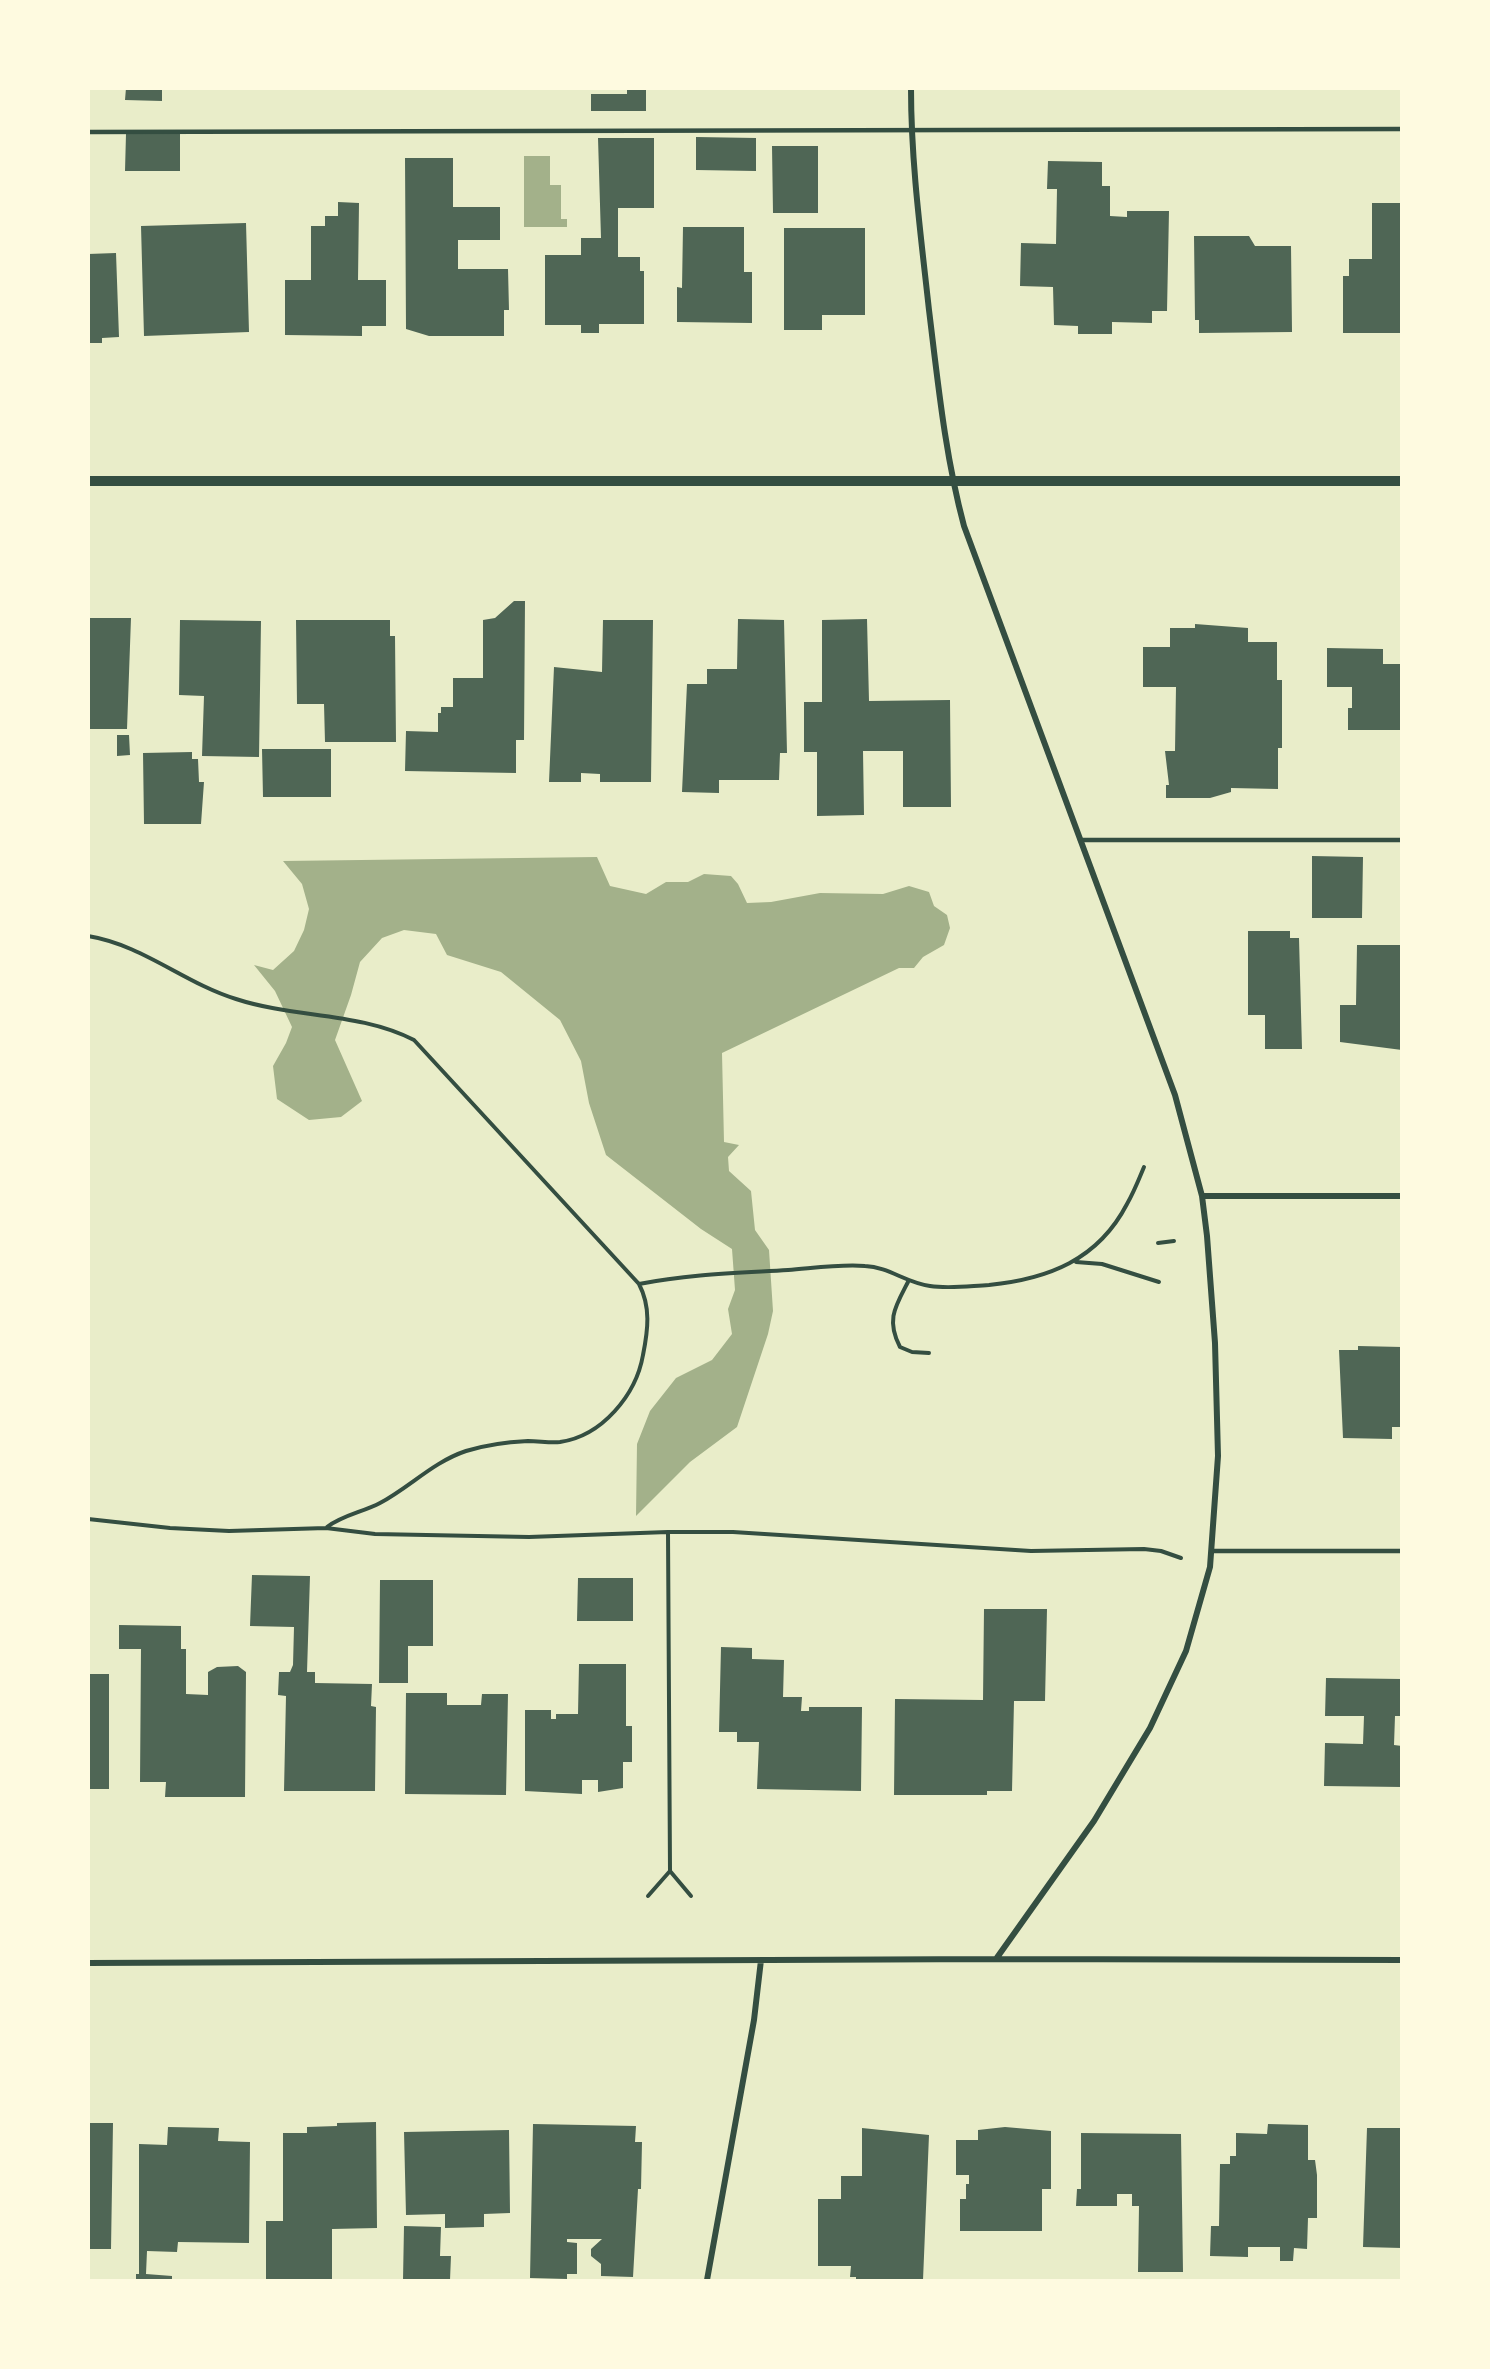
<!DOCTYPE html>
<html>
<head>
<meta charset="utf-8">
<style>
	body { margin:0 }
	#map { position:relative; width:1490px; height:2369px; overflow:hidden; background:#e9edc9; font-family:Bitter,serif }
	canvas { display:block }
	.frame { position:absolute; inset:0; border:90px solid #fefae0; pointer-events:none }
</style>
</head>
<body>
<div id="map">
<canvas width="1490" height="2369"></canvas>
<div class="frame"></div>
</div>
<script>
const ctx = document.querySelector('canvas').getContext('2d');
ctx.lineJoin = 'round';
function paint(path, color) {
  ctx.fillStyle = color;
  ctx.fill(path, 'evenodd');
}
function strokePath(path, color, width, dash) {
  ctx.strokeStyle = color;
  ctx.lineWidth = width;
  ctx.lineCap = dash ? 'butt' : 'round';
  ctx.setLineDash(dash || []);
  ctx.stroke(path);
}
paint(new Path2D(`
	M524 156H550V185H561V219H567V227H524Z
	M597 857 610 886 646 894 666 882H688L704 874 731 876 738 884 747 903 771 902 820 893 883 894 909 886 929 892 934 906 947 915 950 928 944 945 923 957 914 968H899L722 1053 724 1142 739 1145 728 1157 729 1171 751 1191 755 1230 769 1250 773 1311 768 1334 737 1427 690 1462 636 1516 637 1444 650 1411 676 1378 712 1360 732 1334 728 1309 735 1290 732 1249 701 1229 606 1155 589 1103 581 1061 560 1020 501 972 447 955 436 934 404 930 382 938 360 962 351 995 335 1040 362 1101 341 1117 309 1120 277 1099 273 1066 286 1043 292 1027 275 991 254 965 273 970 294 951 304 930 309 909 302 884 283 861Z`), '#a3b18a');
paint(new Path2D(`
	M126 88H162V101L125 100Z
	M627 88H646V111H591V94H627Z
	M126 134H180V171H125Z
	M696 137 756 138V171L696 170Z
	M598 138H654V208H618V257H640V271H644V324H599V333H581V325H545V255H581V238H601Z
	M772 146H818V213H773Z
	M405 158H453V207H500V240H458V269H508L509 310H504V336H429L406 329Z
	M1048 161 1102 162V186H1110V216L1127 217V211H1169L1167 311H1152V323L1112 322V334H1078V326L1054 325 1053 287 1020 286 1021 243 1056 244 1057 189H1047Z
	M338 202 359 203 358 280H386V326H362V336L285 335V280H311V226H325V216H338Z
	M1372 203H1402V333H1343V276H1349V259H1372Z
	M246 223 249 332 144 336 141 226Z
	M683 227H744V272H752V323L677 322V287L682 288Z
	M784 228H865V315H822V330H784Z
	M1194 236H1249L1255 246H1291L1292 332 1199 333V320H1195Z
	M116 253 119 337 102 338V343H88V254Z
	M514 601H525L524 740H516V773L405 771 406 731 438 732V713H441V707H453V678H483V620L495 618Z
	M88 618H131L127 729H88Z
	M738 619 784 620 787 753H780L779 780H719V793L682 792 687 684H707V669H737Z
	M867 619 869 701 950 700 951 807H903V751H863L864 815 817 816V752H804V702H822V620Z
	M180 620 261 621 259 757 202 756 204 696 179 695Z
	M296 620H390V636H395L396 742H325L324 704H297Z
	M603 620H653L651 782H600V774L581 773V782H549L554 667 602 672Z
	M1195 624 1248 628V642H1277V680H1282V748H1278V789L1231 788V792L1210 798H1166V785H1169L1165 751H1175L1176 687H1143V647H1170V628H1195Z
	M1327 648 1383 649V664H1402V730H1348V708H1352V687H1327Z
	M117 735H129L130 755 117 756Z
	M262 749H331V797H263Z
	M192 752V759H198L199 782H204L201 824H144L143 753Z
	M1312 856 1363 857 1362 918H1312Z
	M1248 931H1290V938H1299L1302 1049H1265V1015H1248Z
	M1357 945H1402V1050L1340 1042V1005H1356Z
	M1358 1346 1402 1347V1427H1392V1439L1343 1438 1339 1350H1358Z
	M252 1575 310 1576 307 1672H315V1683L372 1684 371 1706 376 1707 375 1791H284L286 1696 278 1695 279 1672H290L293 1665 294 1627 250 1626Z
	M578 1578H633V1621H577Z
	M380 1580H433V1646H408V1683H379Z
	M984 1609H1047L1045 1701H1014L1012 1791H987V1795H894L895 1699 983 1700Z
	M119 1625 181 1626V1649H186V1694L208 1695V1672L217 1667 238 1666 246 1672 245 1797H165L166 1782H140L141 1649H119Z
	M721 1647 752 1648V1659L784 1660 783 1697H802L801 1711H809V1707H862L861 1791 757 1789 759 1742H737V1732H719Z
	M579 1664H626V1726H632V1762H623V1788L598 1792V1780H582V1794L525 1791V1710H551V1719H556V1714H578Z
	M88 1674H109V1789H88Z
	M1326 1678 1402 1679V1716H1395L1394 1745 1402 1746V1787L1324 1786 1325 1743 1363 1744 1364 1716H1325Z
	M406 1693H447V1705H481L482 1694H508L506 1795 405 1794Z
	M376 2122 377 2228 332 2229V2280H266V2221H283V2133H307V2127L337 2126V2123Z
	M88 2123H113L111 2249H88Z
	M533 2124 636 2126 635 2142H642L641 2189H638L633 2277 601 2276V2264L591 2256V2249L602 2239H567V2242L577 2243V2274H567V2279L530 2278Z
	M1268 2124 1308 2125V2160H1315L1317 2175V2218H1308L1307 2249 1294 2248 1293 2261H1280V2247H1248V2257L1210 2256 1211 2226H1219L1220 2164H1230V2156H1236V2133L1267 2134Z
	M168 2127 219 2128 218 2141 250 2142 249 2243 178 2242 177 2252 147 2251 146 2274 172 2276V2280H136V2274H139V2144L167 2145Z
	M1005 2127 1051 2131V2189H1042V2231H960V2199H966V2184H969V2175H956V2140H978V2130Z
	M862 2128 929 2135 923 2280H856V2277H850L851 2266H818V2199H841V2176H862Z
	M1367 2128H1402V2248L1363 2247Z
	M509 2130 510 2213 484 2214V2227L445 2228V2214L406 2215 404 2132Z
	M1081 2133 1181 2134 1183 2272H1138L1139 2206H1132V2194H1117V2206H1076L1077 2189H1081Z
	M404 2226 441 2227 440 2256H451L450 2280H403Z`), '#4f6655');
strokePath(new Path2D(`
	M88 936C143 945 184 983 236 999 294 1018 360 1012 414 1040L639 1284C689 1274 738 1273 788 1270 814 1268 840 1264 865 1266 889 1267 906 1283 930 1286 949 1289 969 1286 989 1285 1048 1279 1098 1260 1127 1204 1134 1192 1139 1179 1144 1167
	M1158 1243 1174 1241
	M1076 1262 1102 1264 1159 1282
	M908 1282C895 1307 886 1320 900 1347L912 1352 929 1353
	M88 1519 170 1528 229 1531 326 1528 375 1534 529 1537 668 1532H733L1031 1551 1144 1549 1161 1551 1181 1558
	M327 1527C343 1515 363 1512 380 1503 410 1487 433 1462 466 1451 485 1445 508 1442 528 1441 539 1441 550 1443 560 1442 602 1436 636 1395 643 1355 648 1330 651 1307 639 1284
	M670 1871 691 1896
	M648 1896 670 1871 668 1532`), '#344e41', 4);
strokePath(new Path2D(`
	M88 132 1402 129
	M1080 840H1402
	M1213 1551H1402`), '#344e41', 4.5);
strokePath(new Path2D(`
	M911 88C911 163 921 237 929 310 938 383 945 455 964 526L1175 1095 1202 1196 1207 1236 1215 1343 1218 1456 1210 1567 1186 1651 1150 1728 1094 1821 996 1959
	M1202 1196H1402
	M88 1963 996 1959 1402 1960
	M707 2280 754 2020 761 1960`), '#344e41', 6);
strokePath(new Path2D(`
	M88 481H1402`), '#344e41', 10);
</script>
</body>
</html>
